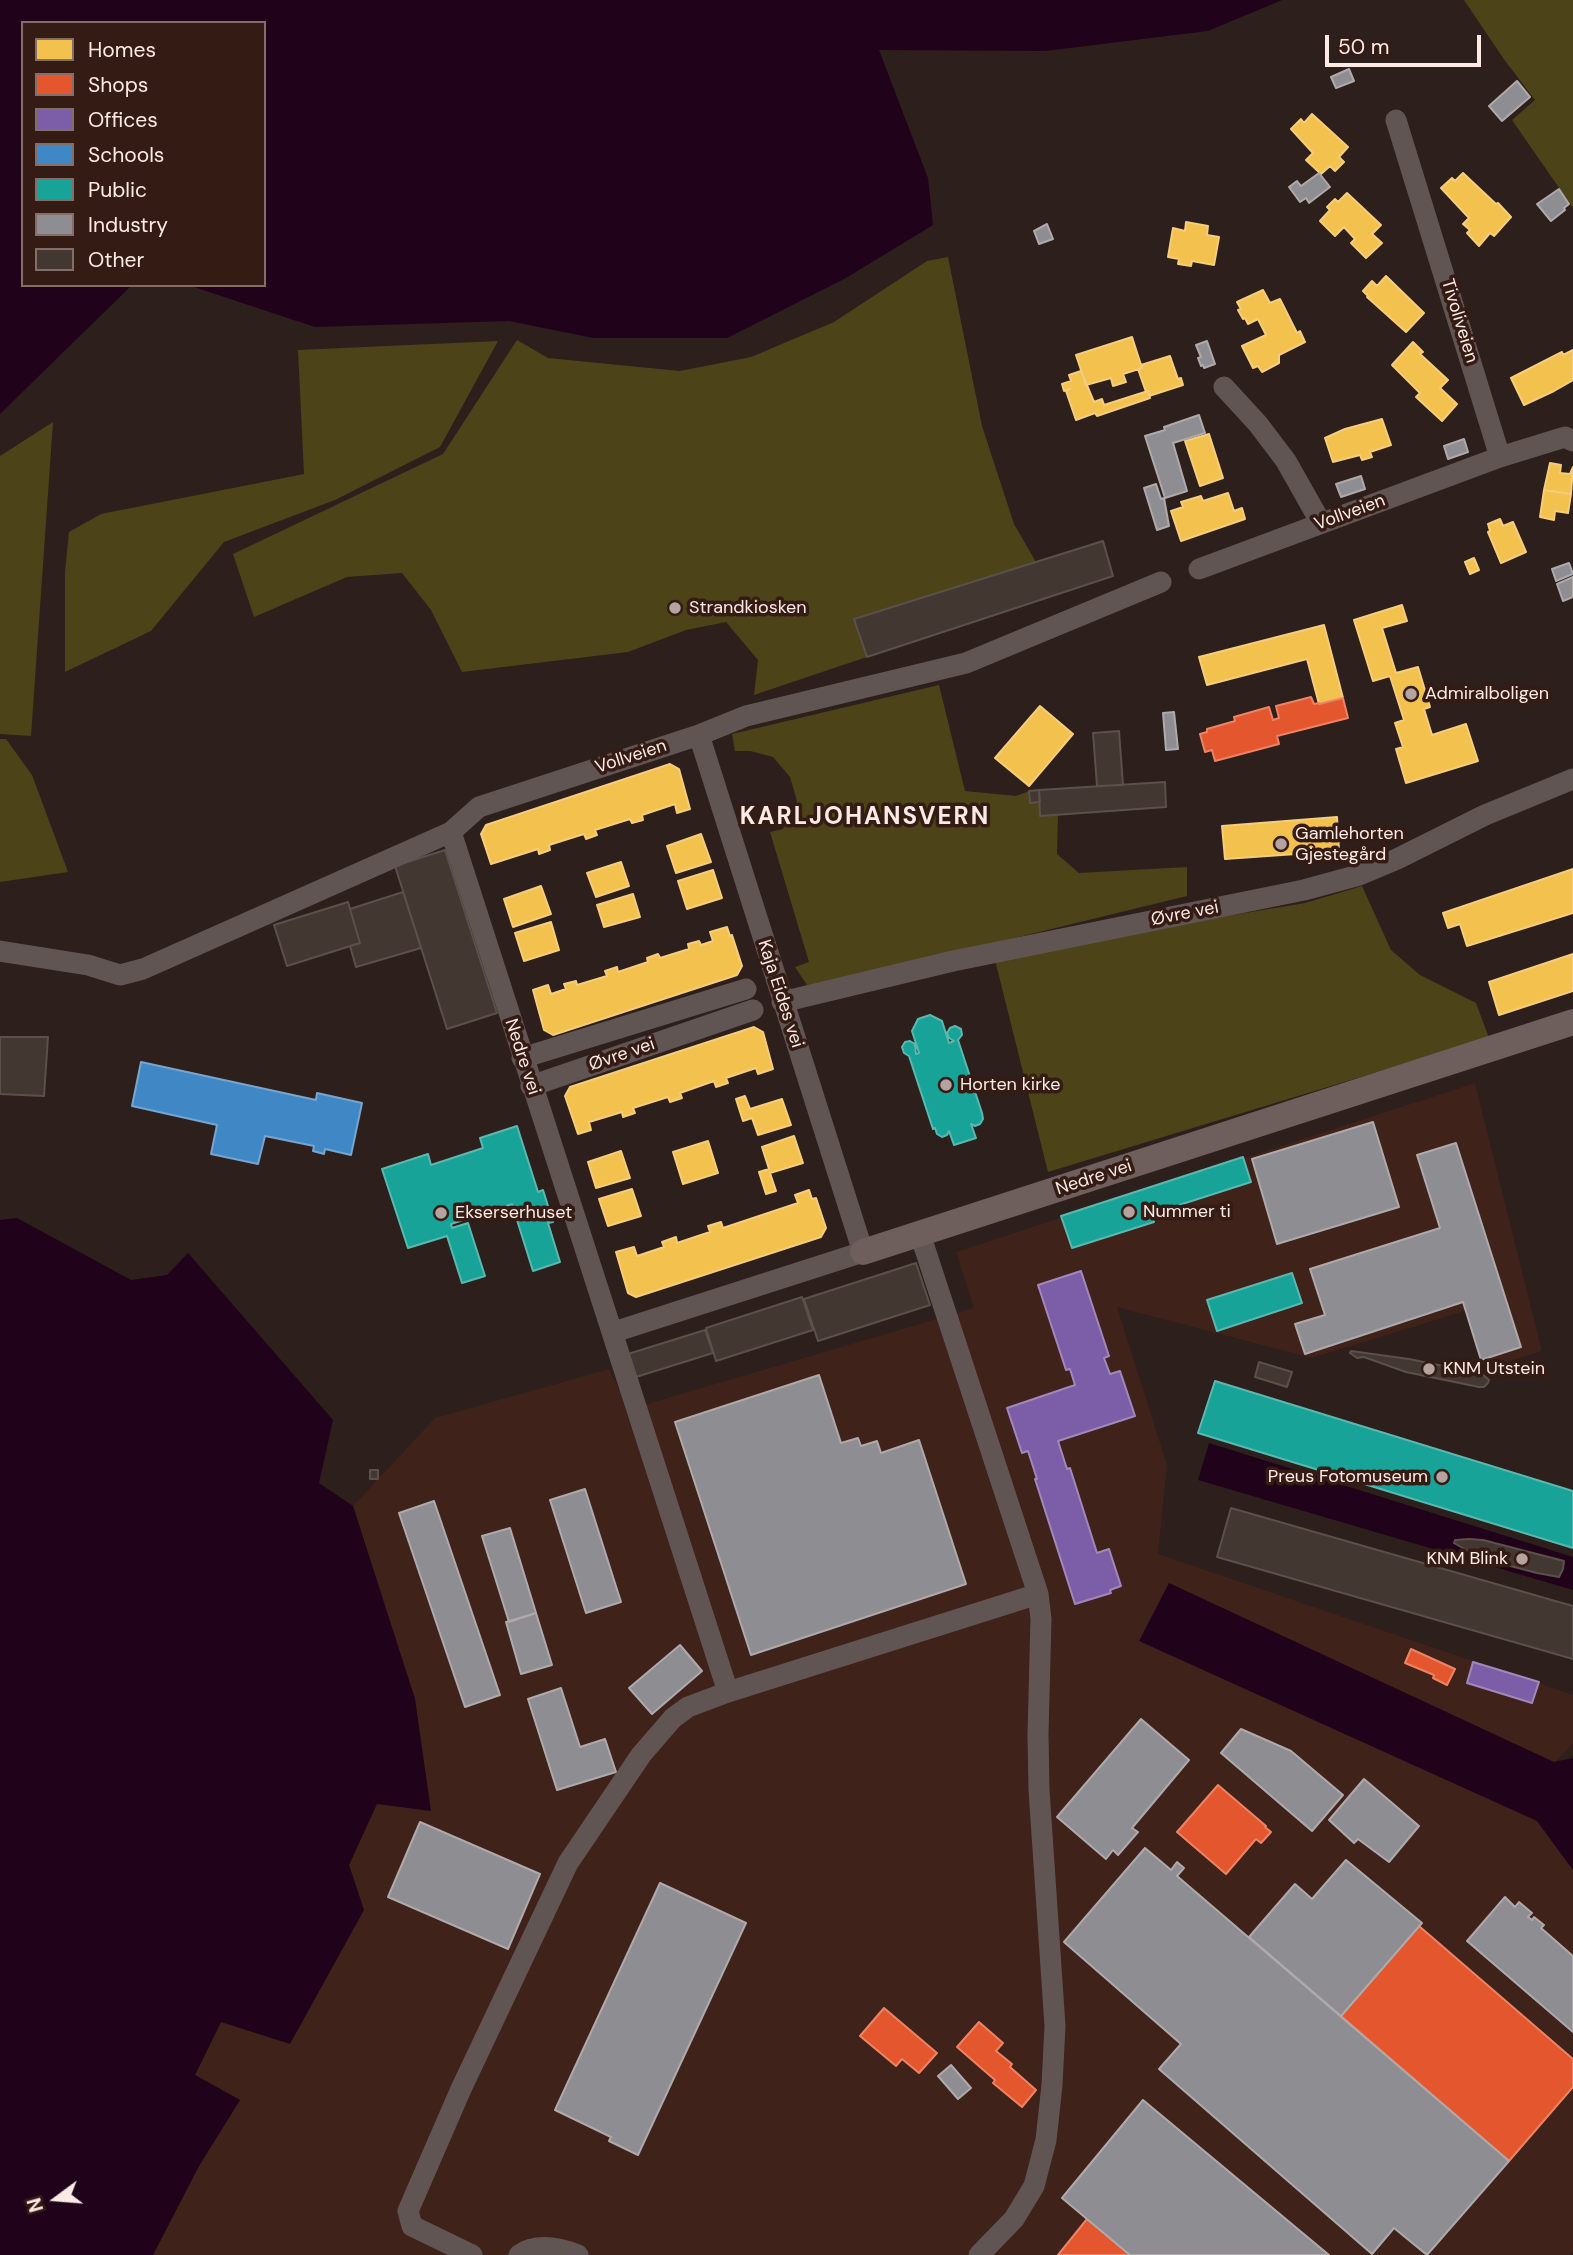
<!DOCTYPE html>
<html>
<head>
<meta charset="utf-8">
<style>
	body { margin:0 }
	#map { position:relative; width:1573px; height:2255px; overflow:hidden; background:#2d1f1b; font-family:"DM Sans",sans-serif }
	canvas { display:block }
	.legend { position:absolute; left:21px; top:21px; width:245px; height:266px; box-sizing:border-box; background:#341b14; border:2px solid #846e68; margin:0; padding:9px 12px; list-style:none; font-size:21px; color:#fdeae5 }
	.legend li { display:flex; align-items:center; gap:14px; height:35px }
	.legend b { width:35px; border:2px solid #846e68 }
	.north { position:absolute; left:21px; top:2164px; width:70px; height:70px; -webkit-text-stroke:5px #341b14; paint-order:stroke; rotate:254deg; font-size:19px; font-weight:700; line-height:28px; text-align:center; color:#fdeae5 }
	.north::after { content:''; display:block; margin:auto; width:24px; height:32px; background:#fdeae5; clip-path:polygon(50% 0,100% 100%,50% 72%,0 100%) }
	.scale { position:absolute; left:1325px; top:35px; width:156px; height:32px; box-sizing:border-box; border:4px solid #fdeae5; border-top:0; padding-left:9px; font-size:21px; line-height:24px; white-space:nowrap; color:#fdeae5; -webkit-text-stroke:5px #341b14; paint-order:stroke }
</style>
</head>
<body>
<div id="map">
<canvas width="1573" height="2255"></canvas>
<ul class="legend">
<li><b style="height:19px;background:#f2c14e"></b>Homes</li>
<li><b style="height:19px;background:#e4572e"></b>Shops</li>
<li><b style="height:19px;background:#7b5ea7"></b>Offices</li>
<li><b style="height:19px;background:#3f88c5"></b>Schools</li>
<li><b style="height:19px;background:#17a398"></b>Public</li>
<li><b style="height:19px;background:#8d8d92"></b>Industry</li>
<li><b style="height:19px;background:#433732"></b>Other</li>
</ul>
<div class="north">N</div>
<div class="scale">50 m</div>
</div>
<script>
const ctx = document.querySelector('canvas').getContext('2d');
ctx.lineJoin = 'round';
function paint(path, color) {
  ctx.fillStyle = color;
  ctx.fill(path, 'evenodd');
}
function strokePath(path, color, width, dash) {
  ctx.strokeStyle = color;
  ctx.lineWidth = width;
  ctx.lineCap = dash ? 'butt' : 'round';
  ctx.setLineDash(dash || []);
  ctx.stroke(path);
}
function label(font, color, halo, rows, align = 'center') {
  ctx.font = font + ' "DM Sans",sans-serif';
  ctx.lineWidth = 7;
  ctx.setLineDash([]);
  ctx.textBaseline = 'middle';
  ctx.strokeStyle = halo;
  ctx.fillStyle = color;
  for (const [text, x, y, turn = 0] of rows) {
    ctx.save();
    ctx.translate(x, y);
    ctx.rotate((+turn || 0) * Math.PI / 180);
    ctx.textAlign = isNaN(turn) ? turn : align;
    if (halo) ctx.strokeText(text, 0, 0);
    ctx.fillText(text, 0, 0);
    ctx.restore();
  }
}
paint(new Path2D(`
	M1475 1083 1542 1351 1491 1367 1468 1310 1312 1358 1117 1307 1167 1465 1158 1554 1573 1695V1744L1554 1763 1537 1821 1573 1870V2251L1570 2255H153L199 2166 240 2100 195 2075 221 2022 364 1910 349 1865 377 1803 430 1811 415 1699 353 1506 435 1418 609 1369 630 1409 974 1308 956 1252Z`), '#3f2219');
paint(new Path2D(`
	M1464 0H1573V208L1512 120 1535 100 1503 58Z
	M948 257 982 426 1014 524 1036 562 855 618 867 657 754 695 758 660 726 622 686 630 628 652 462 672 431 610 402 573 347 577 254 617 233 554 443 454 517 340 548 358 680 371 751 357 834 322 927 261Z
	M498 341 440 447 335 500 224 542 151 631 65 672V572L69 532 101 514 304 474 298 350Z
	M53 422 31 736 0 734V456Z
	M939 685 965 791 1016 796 1029 791 1030 803 1040 802V816L1058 815 1057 854 1079 873 1187 867V896L809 988 795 967 809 962 770 832 783 829 797 801 790 777 773 757 750 751H735L732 734Z
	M0 739H6L32 775 68 872 0 882Z
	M1362 886 1391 950 1420 975 1476 1003 1489 1038 1048 1172 995 960 1203 920 1305 903Z`), '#4c4318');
paint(new Path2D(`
	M0 0H1282L1208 31 1045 51 879 50 928 178 933 225 846 278 727 338H593L509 321 315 327 188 285H264V23H23V285H132L0 414Z
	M17 1218 131 1280 167 1275 188 1253 333 1420 319 1483 353 1506 415 1699 431 1811 377 1804 349 1865 364 1910 290 2044 221 2022 195 2075 240 2100 199 2166 153 2255H0V1220Z
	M1209 1443 1573 1557V1590L1198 1480Z
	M1169 1583 1554 1762 1573 1758V1870L1537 1821 1139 1641Z`), '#20031a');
const homes = new Path2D(`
	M1312 114 1348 147 1339 157 1344 162 1335 171 1330 166 1321 174 1306 160 1313 153 1291 129 1301 119 1304 123Z
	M1463 173 1496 204 1498 203 1511 217 1494 236 1490 233 1479 246 1467 233 1470 230 1463 224 1469 218 1441 188 1452 178 1455 181Z
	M1347 193 1381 225 1372 234 1382 243 1366 258 1351 243 1355 239 1344 227 1335 236 1320 221 1330 210 1327 207 1335 199 1338 202Z
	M1186 222 1208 226 1207 235 1219 237 1214 265 1192 261 1191 266 1178 264 1179 259 1168 257 1173 228 1185 231Z
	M1386 276 1424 313 1406 332 1367 297 1368 296 1363 291 1372 281 1377 286Z
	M1263 290 1270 303 1280 299 1297 333 1300 331 1305 342 1279 355V363L1262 372 1258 366 1253 368 1242 346 1266 335 1258 319 1248 324 1245 318 1243 319 1238 310 1241 309 1237 302Z
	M1132 337 1142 368 1123 374 1126 382 1113 386 1111 378 1086 385 1076 355Z
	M1413 342 1423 352 1420 354 1448 380 1440 388 1457 404 1442 421 1416 397 1420 393 1392 365Z
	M1573 350V380L1554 391 1524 405 1511 378 1562 352 1563 355Z
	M1170 356 1178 379 1181 378 1183 385 1149 396 1148 391 1146 392 1138 369 1142 368 1141 365Z
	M1081 371 1094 402 1102 399 1104 405 1148 391 1150 398 1097 416 1095 413 1076 420 1066 391 1070 389 1064 391 1062 384 1071 381 1069 375Z
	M1382 419 1391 445 1370 452 1372 457 1362 460 1360 455 1333 462 1325 438 1345 429Z
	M1209 434 1223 478 1200 486 1185 441Z
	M1550 463 1561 465 1560 473 1570 474 1573 467 1571 494 1544 490Z
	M1544 490 1571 494 1568 513 1555 511 1554 520 1540 517Z
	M1228 493 1234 511 1242 508 1245 519 1181 541 1171 511 1183 507 1181 502 1201 496 1203 501Z
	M1500 519 1503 526 1513 522 1526 552 1501 563 1488 532 1490 531 1488 524Z
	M1474 558 1479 570 1470 574 1465 562Z
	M1402 605 1407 621 1382 628 1396 673 1418 667 1430 707 1424 709 1432 735 1466 724 1478 761 1406 783 1396 749 1403 747 1395 723 1404 720 1390 676 1373 681 1354 620Z
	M1324 625 1343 698 1319 704 1307 659 1207 685 1199 657Z
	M1040 706 1073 734 1029 786 995 758Z
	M670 764 679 769 690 809 677 813 675 804 642 815 643 820 632 823 630 819 595 830 597 835 586 839 584 834 549 845 550 850 539 854 538 849 491 864 481 834 486 825Z
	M1337 817 1339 851 1225 859 1222 826Z
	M701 834 711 862 676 873 667 846Z
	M621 862 629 886 596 897 587 873Z
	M1573 869V913L1467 946 1460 924 1448 928 1443 913Z
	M713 870 722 898 687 909 678 881Z
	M541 886 551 914 513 927 504 899Z
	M633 894 640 917 604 927 597 905Z
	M551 922 559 950 524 961 515 933Z
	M727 927 730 936 732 935 742 966 737 975 553 1035 544 1030 533 990 548 985 551 994 566 989 564 984 576 981 577 985 607 976 605 971 617 967 618 972 648 962 647 958 658 954 660 958 689 949 688 944 699 941 701 945 713 941 710 932Z
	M1573 954V991L1499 1015 1489 982Z
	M754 1027 763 1032 773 1069 758 1074 756 1068 726 1078 728 1083 716 1087 714 1081 680 1093 682 1098 670 1102 668 1097 633 1108 635 1113 623 1117 622 1112 589 1122 591 1130 578 1134 565 1096 570 1087Z
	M745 1096 750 1109 782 1099 791 1125 758 1135 752 1118 743 1121 736 1099Z
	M794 1136 803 1163 770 1173 776 1191 766 1194 759 1172 769 1169 762 1147Z
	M708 1141 718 1173 683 1184 673 1152Z
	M621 1151 630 1178 596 1188 588 1162Z
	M632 1189 641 1216 608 1226 599 1199Z
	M809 1190 812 1199 816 1198 826 1228 821 1237 636 1297 628 1293 616 1252 634 1247 637 1256 664 1247 662 1242 676 1237 677 1243 710 1232 708 1226 721 1222 723 1228 798 1203 795 1195Z`);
paint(homes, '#f2c14e');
strokePath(homes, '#f5cd7b', 2);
const shops = new Path2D(`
	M1311 697 1314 704 1319 703V704L1343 698 1348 718 1277 736 1279 744 1215 761 1212 750 1205 752 1200 734 1207 732V729L1235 721 1234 717 1269 707 1273 720 1279 718 1276 706Z
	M1411 1649 1455 1669 1447 1685 1433 1678 1434 1675 1405 1663Z
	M1218 1785 1266 1826 1265 1827 1271 1832 1261 1843 1256 1839 1226 1874 1177 1832Z
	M1419 1926 1573 2059V2087L1509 2161 1341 2016Z
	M884 2008 937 2053 919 2073 902 2059 896 2066 860 2036Z
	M979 2022 1003 2043 996 2051 1012 2064 1010 2067 1036 2090 1022 2107 993 2083 995 2080 957 2047Z
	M1087 2219 1130 2255H1058Z`);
paint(shops, '#e4572e');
strokePath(shops, '#ec8365', 2);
const offices = new Path2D(`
	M1081 1271 1109 1356 1104 1358 1110 1374 1120 1371 1135 1416 1058 1441 1067 1469 1070 1468 1097 1553 1109 1549 1121 1586 1110 1590 1111 1593 1075 1604 1035 1479H1037L1028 1451 1022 1453 1007 1408 1075 1385 1070 1369 1066 1370 1038 1285Z
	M1473 1662 1539 1682 1532 1703 1467 1683Z`);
paint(offices, '#7b5ea7');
strokePath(offices, '#a288ba', 2);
const schools = new Path2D(`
	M141 1062 316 1100 317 1093 362 1103 351 1155 325 1149 324 1154 313 1151 314 1146 265 1136 258 1164 211 1154 217 1125 132 1106Z`);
paint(schools, '#3f88c5');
strokePath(schools, '#78a5cf', 2);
const public = new Path2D(`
	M930 1015 942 1021 949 1043 954 1041 949 1038 947 1033 950 1028 955 1026 961 1029 962 1035 958 1040 982 1113 983 1119 980 1124 975 1126 971 1124 976 1138 954 1145 949 1131 947 1135 942 1137 937 1134 935 1128 933 1129 909 1056 904 1053 902 1047 905 1042 910 1041 915 1044 916 1054 919 1053 912 1031 918 1019Z
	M517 1126 538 1192 543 1190 553 1222 548 1223 560 1262 533 1271 512 1204 451 1224 452 1228 468 1223 485 1276 462 1283 447 1236 408 1248 382 1169 428 1154 431 1165 483 1148 480 1138Z
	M1243 1157 1251 1182 1151 1214 1154 1222 1072 1248 1061 1216Z
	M1292 1273 1302 1303 1217 1331 1207 1300Z
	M1215 1381 1573 1491V1548L1198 1433Z`);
paint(public, '#17a398');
strokePath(public, '#5cb8af', 2);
const industry = new Path2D(`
	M1349 69 1354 81 1336 88 1331 77Z
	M1517 81 1530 97 1502 121 1489 106Z
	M1319 173 1330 187 1309 203 1306 198 1300 202 1289 187 1297 181 1301 186Z
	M1559 189 1569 204 1564 208 1565 210 1551 221 1537 204Z
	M1047 224 1053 239 1039 244 1034 231Z
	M1207 341 1215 364 1204 368 1203 365 1201 366 1198 358 1201 357 1196 345Z
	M1199 415 1205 433 1173 443 1187 491 1165 498 1145 436 1165 430 1164 427Z
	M1464 439 1468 452 1448 459 1444 446Z
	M1361 476 1365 489 1341 497 1336 484Z
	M1156 484 1161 499 1164 498 1169 526 1157 530 1144 488Z
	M1569 563 1573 574 1556 581 1552 569Z
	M1573 577V597L1563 601 1557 584Z
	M1174 712 1178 749 1166 750 1163 713Z
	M1373 1122 1399 1207 1277 1244 1252 1159Z
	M1456 1143 1521 1347 1481 1360 1463 1302 1305 1354 1295 1324 1325 1315 1310 1269 1440 1228 1417 1155Z
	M819 1375 841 1443 858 1438 861 1446 877 1441 881 1453 919 1440 966 1584 751 1655 675 1422Z
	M585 1489 621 1602 586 1613 550 1500Z
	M434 1501 500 1695 465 1707 399 1513Z
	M510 1528 536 1613 509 1622 482 1536Z
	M536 1613 552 1665 521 1674 506 1622Z
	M680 1645 702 1671 652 1714 629 1688Z
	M561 1688 580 1747 605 1739 616 1772 557 1790 528 1699Z
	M1141 1719 1189 1760 1132 1828 1138 1832 1118 1855 1113 1850 1106 1859 1057 1817Z
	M1241 1729 1291 1751 1343 1795 1312 1831 1221 1753Z
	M1364 1779 1419 1826 1389 1862 1358 1839 1354 1843 1329 1820Z
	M420 1822 540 1874 508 1949 388 1897Z
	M1145 1848 1171 1870 1177 1862 1184 1868 1177 1876 1509 2161 1427 2255 1394 2228 1372 2254 1159 2069 1181 2044 1064 1942Z
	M1346 1860 1422 1923 1341 2016 1249 1937 1295 1884 1312 1899Z
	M660 1883 746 1923 638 2155 609 2141 611 2137 555 2110Z
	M1505 1897 1515 1907 1519 1902 1532 1913 1528 1917 1532 1920 1534 1917 1544 1925 1541 1928 1573 1956V2032L1467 1941Z
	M951 2065 971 2088 958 2099 938 2076Z
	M1143 2100 1329 2255H1130L1087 2219 1062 2198Z`);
paint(industry, '#8d8d92');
strokePath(industry, '#afa9ab', 2);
const building = new Path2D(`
	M1103 541 1113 576 867 657 854 619Z
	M1119 731 1123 785 1097 786 1093 733Z
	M1165 782 1166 807 1040 816 1039 790Z
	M1039 790 1040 802 1030 803 1029 791Z
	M445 850 497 1013 447 1029 395 866Z
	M403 892 421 948 356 967 350 946 360 943 350 909Z
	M348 902 360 943 287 966 274 925Z
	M0 1037H48L44 1096 0 1094Z
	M916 1263 930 1305 818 1341 804 1299Z
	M802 1297 813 1330 716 1361 706 1328Z
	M705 1330 713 1353 636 1377 628 1354Z
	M1351 1351 1409 1359 1482 1374 1489 1380 1488 1383 1484 1387H1479L1406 1372 1364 1357 1357 1358 1350 1353Z
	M1259 1362 1292 1372 1287 1387 1255 1377Z
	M370 1470H378V1479H370Z
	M1231 1508 1573 1606V1659L1217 1557Z
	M1469 1539 1483 1540 1564 1561 1563 1569 1559 1577 1537 1573 1480 1558 1454 1543 1455 1540Z`);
paint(building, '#433732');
strokePath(building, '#5b504a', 2);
strokePath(new Path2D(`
	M1396 120 1500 457 1565 437 1573 441
	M1224 387 1258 424 1286 461 1321 523
	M1199 569 1500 457
	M451 832C541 1119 637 1405 728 1692
	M0 951 88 965 120 975 143 969 451 832 479 807 699 735 746 716 966 663 1161 582
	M782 1002 953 961 1304 890 1359 875 1397 859 1485 815 1573 779
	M522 1058 746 989
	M531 1086 753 1010
	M920 1234 1038 1594 1041 1619 1038 1734 1039 1790 1055 2026 1052 2085 1046 2140 1034 2186 1014 2219 979 2255
	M614 1332 863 1252 699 735
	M472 2255 412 2226 408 2211 461 2089 568 1863 641 1755 673 1718 688 1707 728 1692 1038 1594
	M519 2255C536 2243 560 2248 578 2255`), '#615553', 21);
strokePath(new Path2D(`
	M863 1252 1573 1022`), '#6e5e5c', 26);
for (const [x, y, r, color] of [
	[675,608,7,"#b4a39e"],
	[1411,694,7,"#b4a39e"],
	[1281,844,7,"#b4a39e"],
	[946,1085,7,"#b4a39e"],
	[1129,1212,7,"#b4a39e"],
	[441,1213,7,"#b4a39e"],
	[1429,1369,7,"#b4a39e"],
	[1442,1477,7,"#b4a39e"],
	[1522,1559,7,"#b4a39e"]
]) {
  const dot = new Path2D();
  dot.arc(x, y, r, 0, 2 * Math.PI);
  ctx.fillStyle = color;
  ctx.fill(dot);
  strokePath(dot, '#341b14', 2.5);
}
label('18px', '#fdeae5', '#341b14', [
	["Tivoliveien",1459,321,73],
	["Vollveien",1350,513,-20],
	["Vollveien",631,757,-18],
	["Øvre vei",1185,914,-11],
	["Kaja Eides vei",780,994,72],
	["Øvre vei",622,1055,-19],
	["Nedre vei",522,1057,72],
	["Nedre vei",1094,1178,-18]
]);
label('18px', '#fdeae5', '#341b14', [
	["Strandkiosken",689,608],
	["Admiralboligen",1425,694],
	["Gamlehorten",1295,834],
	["Gjestegård",1295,855],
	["Horten kirke",960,1085],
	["Nummer ti",1143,1212],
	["Ekserserhuset",455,1213],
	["KNM Utstein",1443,1369],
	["Preus Fotomuseum",1428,1477,"right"],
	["KNM Blink",1508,1559,"right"]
], 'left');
ctx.letterSpacing = '2px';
label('bold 24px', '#fdeae5', '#341b14', [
	["KARLJOHANSVERN",865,818]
]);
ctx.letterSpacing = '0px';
</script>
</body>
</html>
